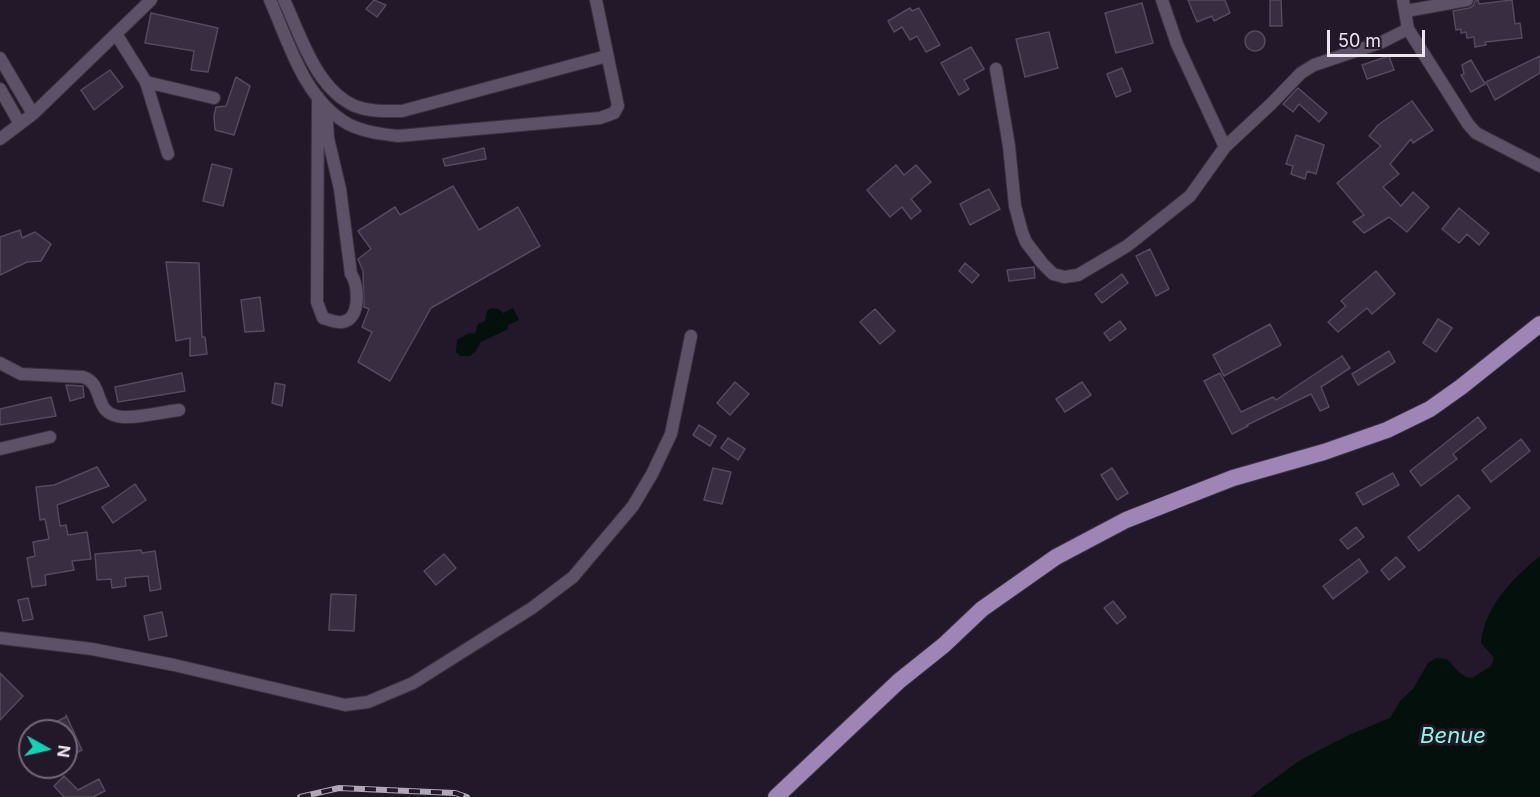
<!DOCTYPE html>
<html>
<head>
<meta charset="utf-8">
<style>
	body { margin:0 }
	#map { position:relative; width:1540px; height:797px; overflow:hidden; background:#22182a; font-family:Inter,sans-serif }
	canvas { display:block }
	.north { position:absolute; left:18px; top:719px; width:60px; height:60px; box-sizing:border-box; background:#22182a; border:2px solid #726a7a; border-radius:50%; rotate:98deg; font-size:16px; font-weight:700; line-height:24px; text-align:center; color:#ebe5f1 }
	.north::after { content:''; display:block; margin:auto; width:21px; height:27px; background:#10d5b4; clip-path:polygon(50% 0,100% 100%,50% 72%,0 100%) }
	.scale { position:absolute; left:1327px; top:30px; width:98px; height:27px; box-sizing:border-box; border:3px solid #ebe5f1; border-top:0; padding-left:8px; font-size:18px; line-height:21px; white-space:nowrap; color:#ebe5f1; -webkit-text-stroke:4px #22182a; paint-order:stroke }
</style>
</head>
<body>
<div id="map">
<canvas width="1540" height="797"></canvas>
<div class="north">N</div>
<div class="scale">50 m</div>
</div>
<script>
const ctx = document.querySelector('canvas').getContext('2d');
ctx.lineJoin = 'round';
function paint(path, color) {
  ctx.fillStyle = color;
  ctx.fill(path, 'evenodd');
}
function strokePath(path, color, width, dash) {
  ctx.strokeStyle = color;
  ctx.lineWidth = width;
  ctx.lineCap = dash ? 'butt' : 'round';
  ctx.setLineDash(dash || []);
  ctx.stroke(path);
}
function label(font, color, halo, rows, align = 'center') {
  ctx.font = font + ' Inter,sans-serif';
  ctx.lineWidth = 6;
  ctx.setLineDash([]);
  ctx.textBaseline = 'middle';
  ctx.strokeStyle = halo;
  ctx.fillStyle = color;
  for (const [text, x, y, turn = 0] of rows) {
    ctx.save();
    ctx.translate(x, y);
    ctx.rotate((+turn || 0) * Math.PI / 180);
    ctx.textAlign = isNaN(turn) ? turn : align;
    if (halo) ctx.strokeText(text, 0, 0);
    ctx.fillText(text, 0, 0);
    ctx.restore();
  }
}
paint(new Path2D(`
	M491 308 499 309 503 313 513 308 519 320 508 325V329L481 342 475 352 470 356H460L456 352 457 340 469 333 475 334 478 324 485 321 487 311Z
	M1540 556V797H1250L1300 760 1349 735 1390 718 1400 701 1413 689 1428 663 1436 658 1447 659 1459 672 1466 677 1472 678 1491 666 1494 658 1481 643C1484 607 1514 577 1540 556Z`), '#03100c');
const building = new Path2D(`
	M374 0 386 5 377 17 366 9Z
	M1188 0H1225L1230 13 1214 21 1212 16 1197 22Z
	M1270 0H1281L1282 26H1270Z
	M1478 0 1479 4 1512 0 1515 24 1520 23 1522 38 1485 42 1486 45 1475 47 1474 37 1467 38 1466 32 1461 33V29L1456 30 1453 11 1469 8 1473 6 1475 1Z
	M1142 3 1153 43 1116 53 1105 13Z
	M910 8 912 11 919 8 940 45 926 52 917 36 910 40 902 27 894 32 888 21Z
	M151 13 218 28 208 72 191 70 194 51 145 43Z
	M1245 41a10 10 0 1 1 20 0a10 10 0 1 1-20 0Z
	M1049 32 1058 68 1025 77 1016 39Z
	M971 47 984 69 964 80 969 89 959 95 941 63Z
	M1389 56 1394 70 1367 79 1362 65Z
	M1540 56V73L1495 100 1486 82Z
	M1471 60 1485 84 1471 92 1461 75 1464 74 1462 65Z
	M1122 68 1131 91 1116 97 1107 74Z
	M110 70 123 87 94 110 81 90Z
	M236 77 250 86 234 135 215 130 214 116 216 107 226 106Z
	M1298 88 1327 113 1319 122 1299 104 1293 112 1283 104Z
	M1412 101 1433 130 1413 143 1411 139 1390 164 1399 174 1383 187 1401 206 1413 192 1429 207 1407 232 1389 217 1364 233 1353 222 1364 215 1337 183 1381 146 1369 136 1378 125Z
	M1296 135 1324 145 1316 174 1307 171 1305 179 1291 174 1293 166 1286 164Z
	M484 148 486 159 445 166 443 159Z
	M212 164 232 169 223 206 203 201Z
	M896 165 904 175 916 165 931 182 911 199 921 211 911 219 902 207 890 217 867 190Z
	M453 186 479 230 518 207 540 246 431 308 390 381 358 362 372 332 362 327 369 309 364 307 363 271 358 259 371 249 358 231 395 207 400 215Z
	M989 189 1000 209 970 225 960 204Z
	M1459 208 1489 233 1479 245 1467 234 1459 243 1442 229Z
	M20 230 22 238 35 232 51 244 41 261 27 262 0 275V237Z
	M1150 249 1169 289 1156 296 1136 256Z
	M166 262 199 263 202 337H205L207 354 190 356V338L176 341Z
	M965 263 979 275 972 283 959 271Z
	M1034 267 1035 278 1009 281 1007 270Z
	M1376 271 1395 294 1372 314 1367 308 1338 332 1328 322 1346 306 1341 301Z
	M1122 274 1128 283 1102 303 1095 294Z
	M260 297 264 331 245 332 241 300Z
	M875 309 895 331 880 344 860 322Z
	M1438 319 1452 328 1436 352 1423 343Z
	M1120 321 1126 329 1110 341 1104 333Z
	M1270 324 1281 345 1224 376 1213 355Z
	M1389 351 1395 362 1358 385 1352 374Z
	M1342 356 1350 368 1321 387 1329 407 1320 411 1311 394 1247 425 1248 426 1232 434 1204 381 1220 373 1241 412 1273 397 1276 400Z
	M182 373 185 391 118 402 115 387Z
	M735 382 749 394 730 415 717 403Z
	M1082 382 1091 395 1065 412 1056 399Z
	M275 383 285 385 282 406 272 403Z
	M66 385 83 386 84 397 70 401Z
	M51 397 56 416 0 425V409Z
	M1478 417 1486 428 1453 454 1457 459 1421 486 1410 471Z
	M699 425 716 436 710 446 693 435Z
	M728 438 745 449 738 460 721 448Z
	M1521 439 1530 451 1491 482 1482 470Z
	M97 467 109 486 57 505 60 526 66 525 68 535 87 532 91 559 72 561 74 570 45 575 46 585 32 587 27 558 35 556 33 542 49 539 45 519 40 520 36 487 54 485Z
	M713 468 731 472 722 504 704 500Z
	M1112 468 1128 493 1117 500 1101 475Z
	M1393 473 1399 485 1363 505 1356 493Z
	M135 484 146 500 113 523 102 507Z
	M1458 495 1470 508 1419 551 1408 537Z
	M1356 527 1364 537 1348 549 1340 540Z
	M141 550 142 553 155 551 161 589 150 591 148 576 125 578 126 586 112 588 111 579 97 580 95 554Z
	M444 554 456 568 436 585 424 571Z
	M1396 557 1405 567 1389 580 1381 570Z
	M1359 559 1368 572 1333 599 1323 586Z
	M331 594 356 595 354 631 329 630Z
	M28 598 33 619 23 621 18 600Z
	M1113 601 1126 617 1117 624 1104 608Z
	M162 612 167 636 149 640 144 616Z
	M0 673 23 696 0 720Z
	M66 715 82 750 66 758V731H37L66 717Z
	M64 776 78 790 99 779 105 791 93 797H64L54 786Z`);
paint(building, '#382d41');
strokePath(building, '#54495e', 1.5);
const minor = new Path2D(`
	M270 0C289 43 304 99 348 124 364 132 381 134 398 136L600 118 614 113 618 106 596 0
	M284 0C301 36 316 89 355 106 370 112 386 111 402 111L607 56
	M1162 0 1177 44 1225 147
	M1403 0 1408 29 1468 124 1476 133 1540 166
	M1406 11 1467 0
	M116 34 146 82 168 154
	M0 58 33 114
	M996 69 1009 146 1015 206 1022 232 1026 242 1042 263 1053 274 1064 277 1078 275 1127 246 1190 196 1225 147 1271 104 1301 73 1314 65 1382 42 1408 29
	M146 82 214 98
	M0 89 20 124
	M318 97 317 302 323 318C329 320 336 323 342 322 361 320 359 285 351 274L340 189 328 138 326 107
	M0 139 33 114 151 0
	M0 363 21 374 83 377C106 384 91 415 123 417 139 418 162 412 179 410
	M0 449 50 437
	M0 638 92 649 174 665 345 705 368 702 413 683 532 608 573 577 633 506 652 474 671 434 691 336`);
const major = new Path2D(`
	M776 797 899 681 944 645 982 609 1056 557 1126 520 1192 494 1233 478 1324 452 1387 430 1430 409 1461 387 1540 324`);
strokePath(minor, '#38313f', 14);
strokePath(major, '#38313f', 18);
strokePath(minor, '#5c5166', 12);
strokePath(major, '#9f85b5', 16);
const rail = new Path2D(`
	M300 797 339 788 455 793 467 797`);
strokePath(rail, '#aea7b5', 6);
strokePath(rail, '#22182a', 4, [11]);
label('italic 22px', '#89fce0', '#22182a', [
	["Benue",1453,736]
]);
</script>
</body>
</html>
